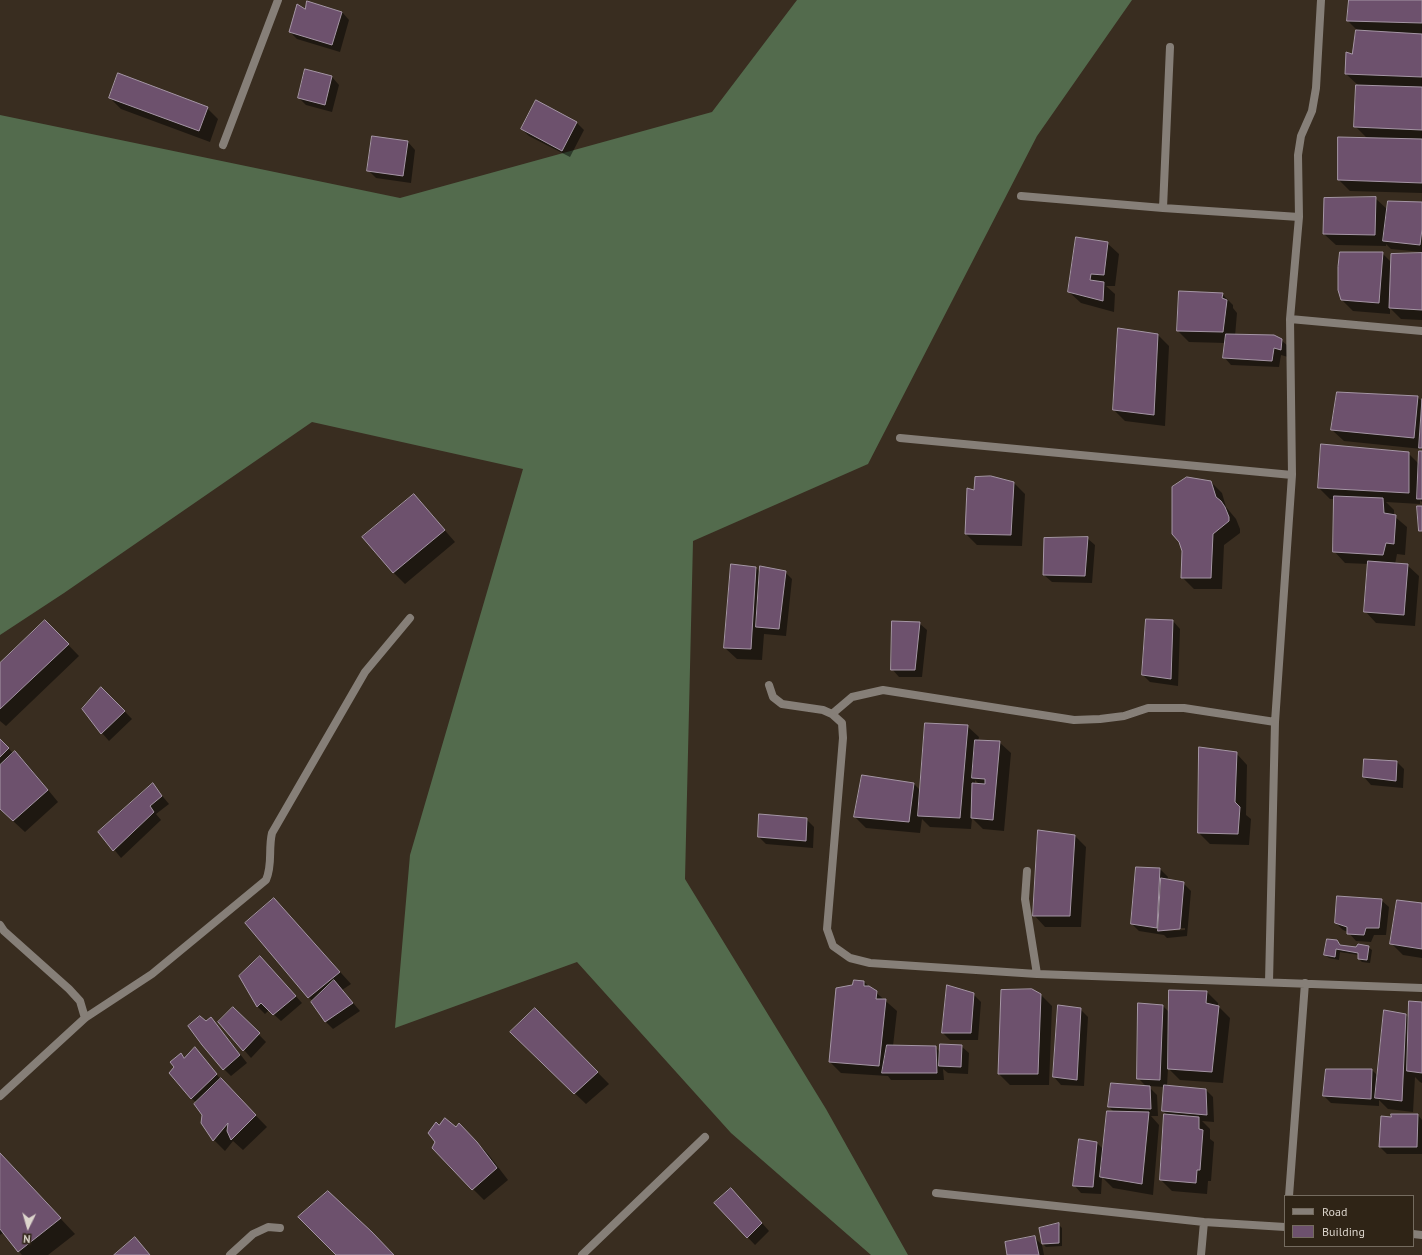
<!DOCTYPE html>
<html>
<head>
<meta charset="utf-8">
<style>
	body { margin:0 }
	#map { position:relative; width:1422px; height:1255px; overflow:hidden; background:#392d20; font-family:"PT Sans",sans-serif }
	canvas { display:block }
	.legend { position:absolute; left:1284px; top:1195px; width:130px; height:52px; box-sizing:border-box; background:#2f2416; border:1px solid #746b5f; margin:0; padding:5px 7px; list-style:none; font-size:12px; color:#dcd5cc }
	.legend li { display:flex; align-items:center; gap:8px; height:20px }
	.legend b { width:20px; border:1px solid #746b5f }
	.north { position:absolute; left:8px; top:1207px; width:40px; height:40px; -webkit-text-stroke:3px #2f2416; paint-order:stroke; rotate:185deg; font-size:11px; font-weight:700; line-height:16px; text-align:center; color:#dcd5cc }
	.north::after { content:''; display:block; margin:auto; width:14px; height:18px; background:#dcd5cc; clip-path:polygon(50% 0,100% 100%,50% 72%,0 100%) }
</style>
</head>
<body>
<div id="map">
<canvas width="1422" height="1255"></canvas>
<ul class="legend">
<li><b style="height:5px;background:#867f78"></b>Road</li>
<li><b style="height:11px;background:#6d516d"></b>Building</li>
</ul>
<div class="north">N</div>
</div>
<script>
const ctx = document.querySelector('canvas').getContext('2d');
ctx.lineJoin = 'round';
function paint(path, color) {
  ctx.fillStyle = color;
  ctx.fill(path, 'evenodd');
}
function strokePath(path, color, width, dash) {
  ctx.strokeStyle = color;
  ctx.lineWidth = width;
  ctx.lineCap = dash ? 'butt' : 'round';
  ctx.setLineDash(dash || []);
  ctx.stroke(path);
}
paint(new Path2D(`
	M797 0H1132L1037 136 868 464 693 541 685 879 826 1109 908 1255H871L731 1133 577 962 395 1028 410 855 523 469 312 422 64 593 0 635V115L400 198 712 112Z`), '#536b4d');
paint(new Path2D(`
	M1350 0H1422V193L1350 191 1339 180 1368 139 1355 126 1359 86 1346 74 1353 55 1358 31 1348 21Z
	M305 11 342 12 349 20 340 52 297 39 290 32Z
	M332 77 339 85 332 112 306 105 299 98Z
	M110 98 207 108 218 119 210 142 121 109Z
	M536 102 577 123 584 130 570 157 529 136 522 129Z
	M373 137 408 142 415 150 411 183 376 178 368 170Z
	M1375 198 1388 210 1422 203V252L1391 249 1386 244V246L1336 245 1324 234Z
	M1107 243 1119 254 1115 286H1106L1115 294 1114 312 1081 303 1069 292Z
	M1382 253 1391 262 1422 254V320L1401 319 1390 308V314L1353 311 1342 300Z
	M1180 292 1222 294 1233 305V308L1237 313 1235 336 1281 340 1289 347 1288 357 1281 355 1279 367 1231 365 1224 357 1226 343 1189 342 1178 331Z
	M1158 335 1169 346 1165 426 1125 421 1114 410Z
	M1417 397 1422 401V449L1344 441 1332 430Z
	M1422 452V502L1420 500V504L1386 502 1394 510V516L1407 527 1405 555 1397 554 1395 564 1407 565 1419 576 1415 626 1376 623 1365 611 1369 564 1345 563 1334 551 1335 499H1330L1319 488 1408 453 1419 464Z
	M1211 482 1222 493 1226 507 1236 519 1240 529V533L1224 545 1222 589H1194L1182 577Z
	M1014 483 1025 494 1022 546 977 545 966 534 975 491Z
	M414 495 455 542 405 584 394 573 364 537Z
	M1087 538 1095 545 1092 583 1052 582 1044 575Z
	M756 568 760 572H785L792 579 786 636 764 634 762 660 737 659 725 648Z
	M45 621 79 656 6 726 0 721V665Z
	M1173 621 1180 629 1178 686 1150 682 1143 675Z
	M919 623 927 630 922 677H899L892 669Z
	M102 688 132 719 109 741 102 733 83 709Z
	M967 726 979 737 978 741 999 742 1011 753 1004 831 983 829 972 818 971 829 930 827 922 819 920 833 866 828 855 817 863 776 914 784 921 791ZM975 780 980 785H975Z
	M0 740 13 753 15 752 26 763 58 802 25 832 0 809Z
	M1236 753 1247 765 1246 815 1251 819 1249 845 1210 844 1199 833Z
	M1365 760 1397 762 1404 769 1403 788 1371 785 1364 777Z
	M153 785 169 804 156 814 161 820 121 858 100 832Z
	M806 819 814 827 813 848 766 844 759 837Z
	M1039 831 1075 836 1086 847 1081 927H1045L1034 915Z
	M1136 868 1160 869 1168 877 1167 880 1183 883 1191 891 1187 936 1167 938 1164 935 1139 931 1132 924ZM1185 928V930L1166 931V929Z
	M1381 900 1389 907 1386 935H1374L1371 942 1356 941 1348 932 1343 930 1336 923Z
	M1422 904V958L1403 955 1391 943Z
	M285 911 351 984 342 990 360 1011 333 1029 325 1021 313 1001 308 997Z
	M1337 941 1341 945 1356 949 1368 947 1372 950 1370 963 1362 962 1359 959V955L1340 952 1339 960 1329 958 1325 955Z
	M267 964 302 1003 281 1021 269 1010 265 1014 258 1007 240 977Z
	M864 982 897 1011 893 1046 935 1047 941 1053 961 1046 969 1053 968 1074 948 1073 943 1069 944 1080H891L888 1076 841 1073 830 1062 853 986Z
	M1207 992 1218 1003V1006L1230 1018 1223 1083 1180 1080 1168 1068 1167 1086 1206 1090 1213 1097 1214 1122 1202 1121 1210 1129V1139L1214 1142 1211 1181H1208L1207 1194 1172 1191 1161 1180 1167 1115 1163 1111 1165 1087 1148 1086 1157 1095 1158 1116H1151L1159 1125 1153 1195 1113 1188 1102 1177 1101 1194 1081 1193 1074 1185 1096 1142 1104 1150 1114 1112 1109 1107 1147 1087 1138 1078 1163 1006 1170 1013Z
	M973 994 981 1002 978 1040H950L943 1033Z
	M1041 995 1052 1006 1049 1085H1010L999 1074Z
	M1422 1003V1083L1420 1082 1415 1077 1413 1112 1388 1109 1379 1100V1106L1331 1103 1324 1096 1326 1070H1372L1378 1076 1406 1015 1410 1019Z
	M233 1008 266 1042 251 1058 220 1022Z
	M535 1009 609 1084 586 1104 522 1043Z
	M1080 1009 1088 1017 1084 1086 1061 1085 1054 1077Z
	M206 1023 218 1026 247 1063 231 1076 224 1069Z
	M195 1049 223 1082 267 1127 243 1150 233 1141 225 1151 214 1140 203 1114 197 1103 191 1098 175 1067 181 1055 185 1059Z
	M1418 1115 1422 1120V1154H1387L1380 1147 1382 1117 1392 1118Z
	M459 1124 488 1154 508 1180 484 1200 473 1189 439 1126 456 1128Z
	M0 1154 75 1234 48 1255H22L4 1232 0 1235Z
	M738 1196 769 1231 755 1245 715 1203Z
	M1059 1225 1062 1228V1246L1046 1247 1043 1244Z
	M1034 1237 1042 1245 1044 1255H1008Z`), '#0007');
const building = new Path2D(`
	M1349 0H1422V23L1347 21Z
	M307 1 342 12 332 45 289 32 297 4 305 9Z
	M1356 30 1422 34V77L1345 74 1346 52 1352 54Z
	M305 69 332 76 325 105 298 98Z
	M118 73 208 107 199 131 109 98Z
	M1356 85 1422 87V130L1354 127Z
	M536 100 577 122 562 151 521 129Z
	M372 136 408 141 403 176 367 171Z
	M1338 137 1422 139V183L1338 180Z
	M1376 197 1375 235 1323 234 1324 198Z
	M1388 201 1422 202V229L1420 245 1383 241Z
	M1076 237 1108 242 1104 275 1091 274 1090 280 1104 282 1103 301 1068 292Z
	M1340 252H1383L1379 303 1341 300 1338 290V267Z
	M1422 253V310L1389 308 1391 254Z
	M1179 291 1223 293 1222 298 1227 300 1223 332 1177 331Z
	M1118 328 1158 334 1154 415 1113 410Z
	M1226 334 1274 335 1282 339 1281 350 1274 348 1272 361 1223 358Z
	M1337 392 1418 396 1414 438 1331 430Z
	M1422 399V448H1419Z
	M1321 444 1409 452V493L1318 488Z
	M1419 451H1422V499H1417Z
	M991 476 1014 482 1011 535 965 534 967 488 974 490 975 477Z
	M1187 477 1211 481 1216 497 1221 501 1225 507 1229 517V521L1213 534 1211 578H1181L1182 551 1179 542 1172 534V487Z
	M414 494 445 530 393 573 362 537Z
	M1334 496 1383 498 1384 513 1396 515 1394 544 1386 543 1383 555 1333 552Z
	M1417 506H1422V531H1419Z
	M1088 537 1085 576 1043 575 1044 538Z
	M1368 561 1408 564 1404 615 1364 612Z
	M731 564 756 567 751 649 724 648Z
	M760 566 786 571 779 629 756 627Z
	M1146 619 1173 620 1171 679 1142 675Z
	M45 620 69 644 0 709V663Z
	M892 621 920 622 915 670H891Z
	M101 687 125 711 101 734 82 709Z
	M925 723 968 725 960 818 918 816Z
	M0 739 9 748 0 757Z
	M975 740 1000 741 993 820 971 818 972 783 985 784V779L972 778Z
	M1199 747 1237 752 1235 802 1240 807 1238 834 1198 833Z
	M15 751 48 790 13 821 0 809V765Z
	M1364 759 1397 761 1396 781 1363 777Z
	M862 775 914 783 909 822 854 817Z
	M153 783 162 796 150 806 154 812 113 851 98 832Z
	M759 814 807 818 806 841 758 837Z
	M1038 830 1075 835 1070 916H1033Z
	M1136 867 1160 868 1157 928 1131 924Z
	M1161 878 1184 882 1180 929 1158 931Z
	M1337 896 1382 899 1379 928H1366L1364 935 1347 934V927L1335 923Z
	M274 898 340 972 308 998 245 923Z
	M1397 900 1422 903V949L1390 944Z
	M1327 939 1337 940 1340 945 1356 947 1358 944 1369 946 1367 960 1358 959V953L1336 949 1335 957 1324 955Z
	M260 956 296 996 273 1015 261 1003 257 1007 239 976Z
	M334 980 353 1003 325 1022 311 1002Z
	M854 980 864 981V986H869L877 991 876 999H886L879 1066 829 1062 836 988 852 985Z
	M947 985 974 993 971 1033H942Z
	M1032 989 1041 994 1038 1074H998L1001 990Z
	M1169 990 1207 991 1206 1003 1219 1006 1212 1072 1168 1069Z
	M1409 1001 1422 1002V1073L1407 1071Z
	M1138 1003 1163 1005 1160 1080 1137 1079Z
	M1058 1005 1081 1008 1077 1080 1053 1077Z
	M233 1007 260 1033 243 1051 218 1022Z
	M535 1008 598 1072 574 1094 510 1032Z
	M1384 1010 1406 1014 1402 1101 1375 1098Z
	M200 1016 206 1021 211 1017 240 1055 223 1070 202 1045 188 1026Z
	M940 1044 962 1045 961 1067 939 1066Z
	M887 1045 936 1046 937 1073H882Z
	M195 1047 217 1074 191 1099 169 1073 174 1067 170 1062 181 1053 184 1058Z
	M1326 1069H1372L1371 1099 1323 1096Z
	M221 1078 256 1115 231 1140 227 1131 228 1123 213 1141 201 1123 202 1115 194 1104Z
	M1111 1083 1150 1086 1151 1109 1108 1107Z
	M1164 1085 1206 1089 1207 1115 1162 1111Z
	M1107 1111 1149 1112 1142 1184 1100 1177Z
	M1164 1114 1199 1117V1129L1203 1130 1200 1170H1197L1196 1183 1160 1180Z
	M1391 1114H1418L1417 1147H1379L1381 1116 1391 1117Z
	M445 1118 456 1127 459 1123 477 1142 497 1168 472 1190 432 1148 435 1142 428 1133 436 1122 439 1125Z
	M1079 1139 1097 1142 1093 1187 1073 1186Z
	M0 1153 61 1218 18 1252 0 1229Z
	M731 1188 762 1223 747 1238 714 1203Z
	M328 1191 372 1232 394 1255H336L298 1217Z
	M1059 1223V1243L1042 1244 1039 1228Z
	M1035 1236 1039 1255H1007L1005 1242Z
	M135 1237 150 1255H114Z`);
paint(building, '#6d516d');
strokePath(building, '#a596a5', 1);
strokePath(new Path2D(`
	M223 145 278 0
	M1021 196 1163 208 1299 217
	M1163 208 1170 47
	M1290 319 1422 331
	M900 438 1292 475
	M769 685 773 697 782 704 823 710 832 714 842 723 843 738 827 929 833 946 850 958 870 963 1037 974 1422 988
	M832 714 852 697 883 690 1074 720 1100 719 1124 716 1148 708H1184L1275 722
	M1027 871 1025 899 1037 974
	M0 925 4 931 69 989 80 1001 85 1018
	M1269 982 1275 722 1292 475 1290 319 1299 217 1298 155 1301 136 1312 111 1316 88 1321 0
	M0 1096 85 1018 152 974 266 880C273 864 268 850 272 833L365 672 410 618
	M936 1193 1204 1222 1285 1227
	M1289 1196 1305 983
	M1413 1234 1422 1235
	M230 1255 253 1234 268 1227 280 1228
	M582 1255 705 1137
	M1201 1255 1204 1222`), '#867f78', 8);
</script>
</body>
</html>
